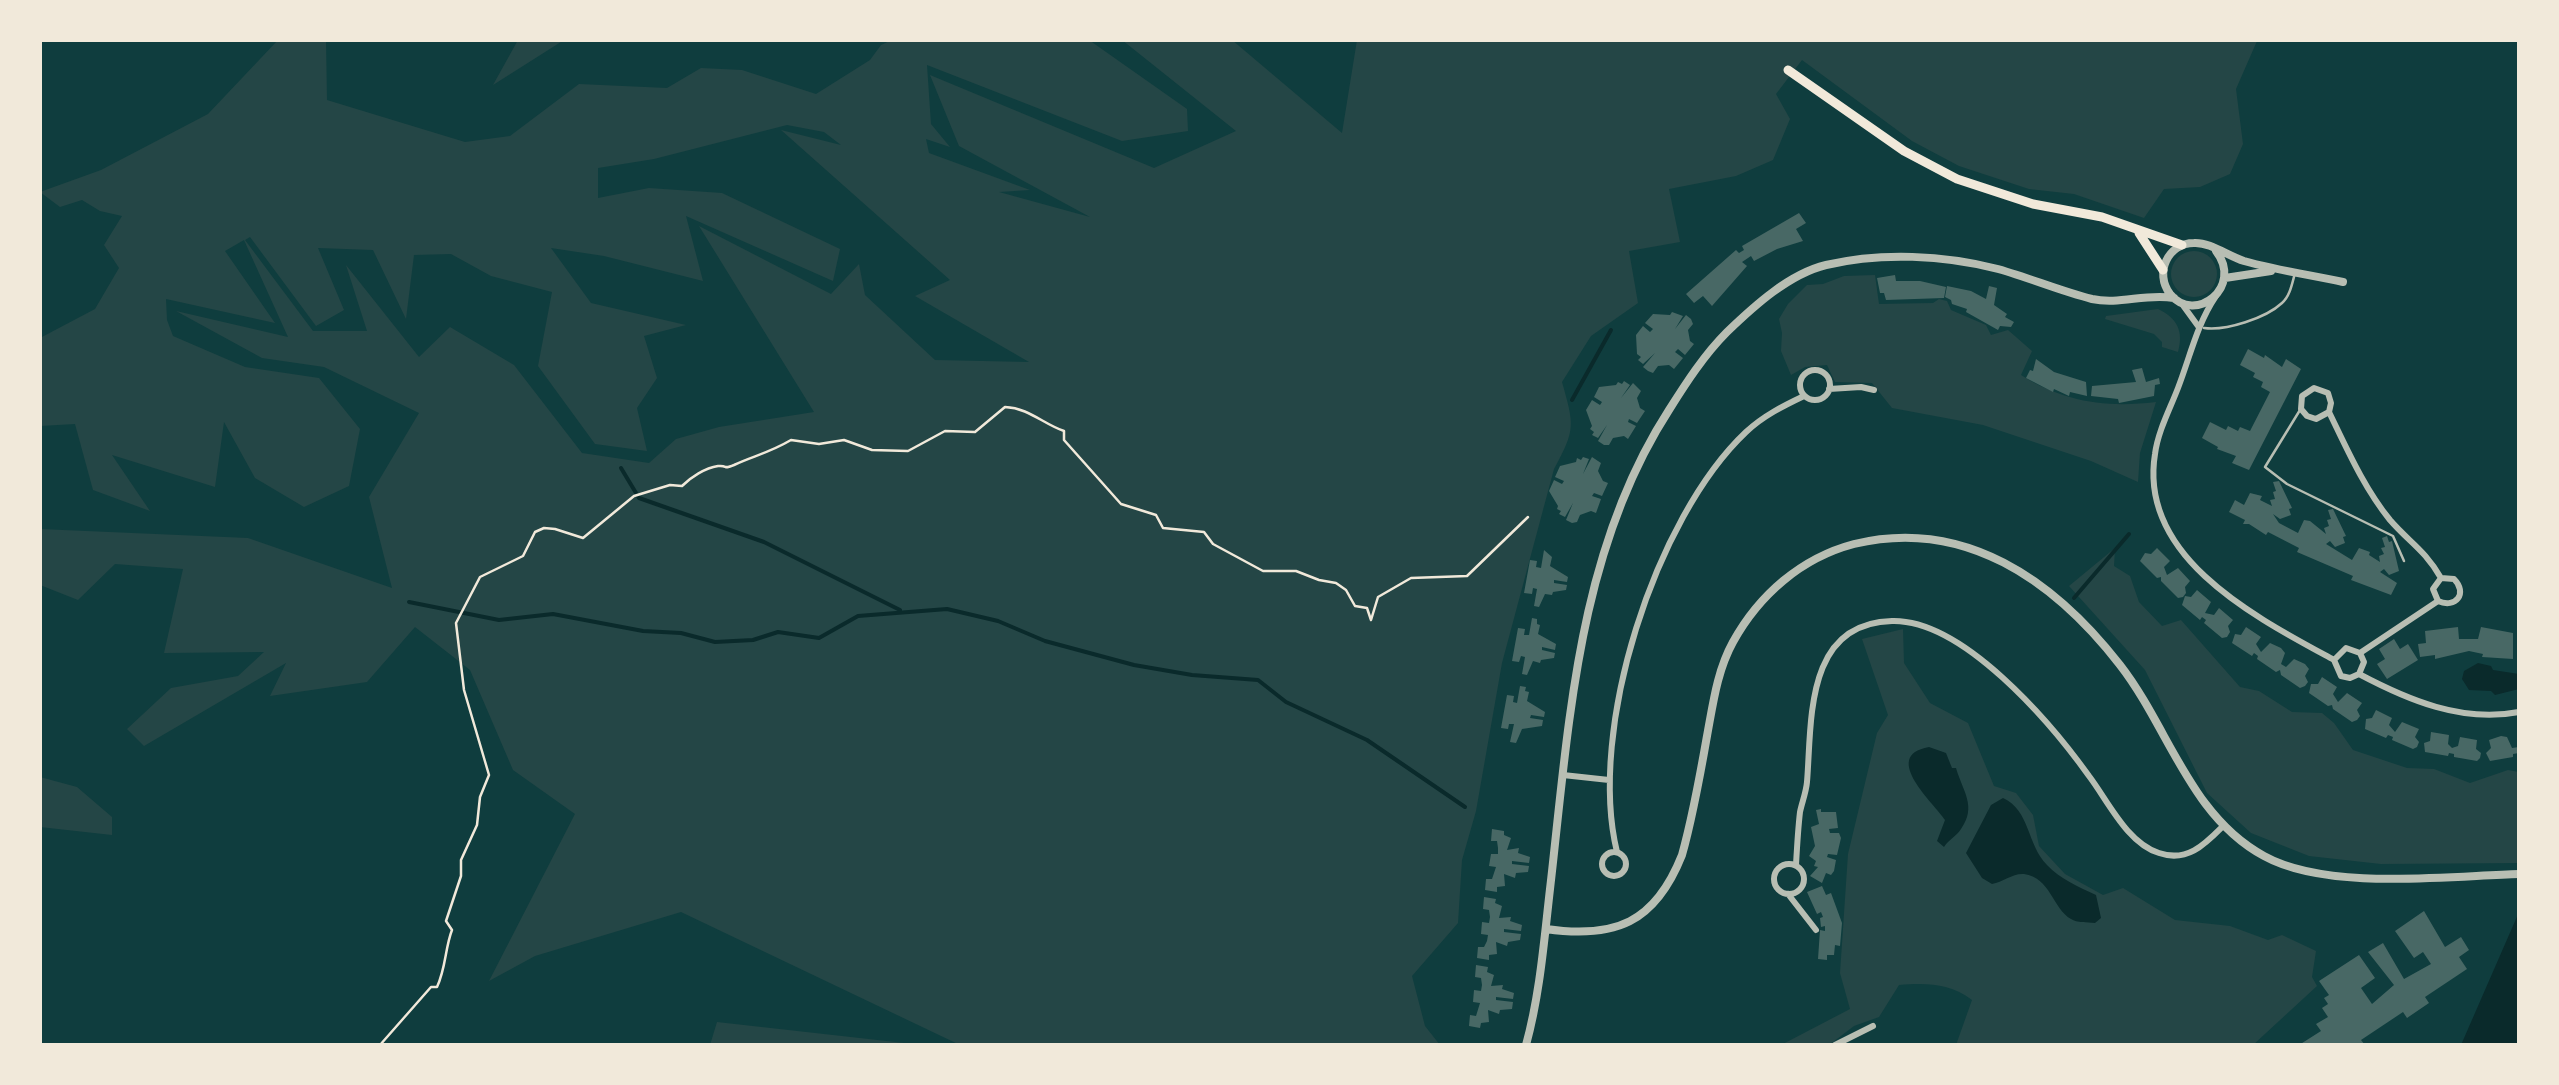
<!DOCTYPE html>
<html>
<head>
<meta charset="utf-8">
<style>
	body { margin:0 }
	#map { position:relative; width:2559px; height:1085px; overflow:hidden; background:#0f3d3e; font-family:"Alegreya Sans",sans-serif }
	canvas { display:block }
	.frame { position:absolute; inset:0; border:42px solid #f1e9da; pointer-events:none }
</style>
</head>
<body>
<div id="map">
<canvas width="2559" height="1085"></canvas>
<div class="frame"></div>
</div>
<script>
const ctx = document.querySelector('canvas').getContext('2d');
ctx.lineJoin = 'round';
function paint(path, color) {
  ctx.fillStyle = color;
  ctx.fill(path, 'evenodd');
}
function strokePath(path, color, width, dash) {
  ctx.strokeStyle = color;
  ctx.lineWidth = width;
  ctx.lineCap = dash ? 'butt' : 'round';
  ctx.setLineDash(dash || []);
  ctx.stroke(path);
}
paint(new Path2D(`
	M278 40H326L327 100 465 142 510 136 579 84 667 88 701 68 742 70 816 94 870 60 881 45 892 40H1089L1187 109 1188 131 1122 141 927 65 931 124 950 147 926 139 929 153 1030 190 999 192 1090 217 959 146 930 75 1154 168 1236 131 1122 40H1232L1342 133 1357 40H2262L2257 41 2236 89 2243 144 2230 174 2200 187 2164 189 2144 218 2074 194 2029 189 1959 166 1912 141 1802 60 1776 94 1790 119 1773 160 1736 176 1669 189 1680 242 1629 251 1638 303 1591 336 1562 382C1574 425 1576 429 1554 469L1502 663 1476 811 1462 860 1458 923 1412 976 1425 1026 1440 1045H960L681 912 535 956 489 981 575 814 513 770 470 670 415 627 367 682 270 696 286 663 144 746 127 729 171 688 238 676 264 652 164 653 183 569 115 564 78 600 40 585V529L248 538 392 588 369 497 419 413 324 367 262 358 176 311 288 337 244 240 225 251 275 323 166 299 167 320 173 336 245 367 319 378 360 429 349 486 304 507 255 478 224 422 215 487 112 455 150 511 93 490 75 424 40 426V338L95 309 119 268 104 245 122 216 100 211 82 200 60 207 40 192 101 170 208 114ZM787 125 824 132 841 145 781 130 950 280 915 296 1029 362 935 360 865 295 859 264 831 294 699 226 814 412 719 427 676 439 649 463 582 453 514 365 450 327 419 357 346 265 367 331H313L245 240 250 237 316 326 344 310 318 248 373 250 406 319 414 255 451 254 491 276 552 292 538 366 595 444 647 451 637 408 657 378 644 336 686 325 591 303 551 248 604 256 703 281 686 216 833 281 840 249 722 193 649 188 598 198V168L654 159Z
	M518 40H564L493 85Z
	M2171 274a23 23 0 1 1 46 0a23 23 0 1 1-46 0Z
	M1875 275 1879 304 1933 303 1939 299 1947 301 1951 310 1986 325 1991 335 2008 330 2032 351 2021 375C2064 402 2106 408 2156 402L2140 453 2138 482 2091 461 1983 425 1892 408 1872 383 1835 382 1827 365 1805 367 1791 375 1781 351 1782 333 1779 319 1788 304 1807 285 1823 284 1844 276Z
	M2158 309C2177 318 2184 331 2178 352L2162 347V342L2154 334 2105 319 2106 316Z
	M2115 548 2114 566 2130 576 2139 602 2162 626 2181 620 2240 687 2259 691 2292 712 2322 713 2334 723 2353 750 2407 768 2434 769 2470 783 2508 770 2519 772V863L2381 864 2309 856 2251 833 2207 793 2145 670 2069 586Z
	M1903 629 1904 663 1930 703 1968 723 1994 786 2016 793 2033 815 2039 846 2065 874 2103 895 2123 888 2175 920 2230 926 2268 940 2282 935 2316 951 2312 977 2317 986 2253 1045H1956L1972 1000C1949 983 1927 983 1899 985L1879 1017 1854 1026 1829 1045H1781L1850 1009 1840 973 1848 854 1877 733 1888 715 1862 639Z
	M40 777 77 787 112 817V835L40 827Z
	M717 1022 922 1045H710Z`), '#244646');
paint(new Path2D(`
	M2478 663 2491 666 2493 670 2519 674V689L2495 695 2491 691 2469 690 2462 679 2464 671Z
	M1929 747 1946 753 1952 768H1956C1963 792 1977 806 1961 829 1956 837 1949 839 1944 847L1937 841 1945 820C1936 805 1879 756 1929 747Z
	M2003 798C2030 810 2027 845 2047 865 2060 879 2079 887 2096 895L2101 918 2095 923C2087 922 2077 923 2071 919 2053 909 2050 877 2024 874 2013 873 2003 882 1992 884L1982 878 1966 853 1991 805Z
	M2519 912V1045H2461Z`), '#0a2a2b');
strokePath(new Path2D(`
	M1572 400 1611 330
	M621 468 639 498 764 542 900 610
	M2074 598 2129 534
	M409 602 499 620 553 614 643 631 681 633 715 642 753 640 778 632 819 638 858 616 947 609 998 621 1045 641 1134 665 1192 675 1258 680 1286 702 1367 740 1465 807`), '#0a2a2b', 4);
paint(new Path2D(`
	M1799 213 1806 223 1796 229 1803 241 1777 249 1754 261 1751 256 1742 262 1747 266 1712 306 1703 296 1694 303 1686 294 1736 250 1739 253 1744 250 1742 246Z
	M1895 275 1896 281H1920L1946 287 1944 298 1886 300 1884 293H1880L1877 278Z
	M1947 286 1971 291 1986 299 1989 286 1997 288 1994 305 2007 314 2005 317 2014 322 2011 327 2000 326 1998 330 1966 312 1967 309 1952 304 1951 300 1945 297Z
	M1672 312 1683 316 1675 329 1686 315 1691 319 1693 324 1688 330 1690 341 1694 344 1685 355 1678 349 1675 352 1683 358 1674 369 1669 365 1658 366 1653 373 1648 371 1643 367 1655 353 1643 364 1638 360 1641 357 1637 354 1636 335 1643 326 1650 332 1653 329 1645 323 1653 314 1670 315Z
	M2248 349 2264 358 2265 355 2282 367 2286 359 2301 369 2249 470 2232 463 2236 456 2217 449 2218 447 2202 438 2210 422 2226 430 2228 426 2238 431 2240 427 2250 431 2270 392 2261 387 2263 382 2253 377 2255 373 2240 365Z
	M2036 359 2054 372 2086 382 2087 396 2070 392 2069 396 2054 389 2053 392 2026 378 2030 370 2033 371Z
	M2142 368 2146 382 2159 378 2160 384 2155 385 2154 396 2119 403 2118 399 2091 396 2092 386 2136 382 2132 370Z
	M1624 381 1630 385 1621 398 1633 383 1641 391 1637 398 1640 408 1645 411 1637 423 1629 419 1628 422 1636 426 1628 439 1624 436 1613 438 1609 445H1604L1598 441 1607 425 1598 438 1592 435 1594 432 1590 429 1592 426 1586 410 1592 400 1600 405 1602 402 1594 397 1599 387 1616 385 1618 382 1622 384Z
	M1583 457 1589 459 1583 474 1592 457 1601 463 1598 471 1603 481 1608 483 1602 496 1594 493 1592 496 1601 499 1596 513 1591 511 1580 515 1577 522 1572 523 1566 520 1573 503 1565 517 1559 514 1561 511 1557 509 1558 506 1549 491 1554 480 1562 484 1564 481 1555 477 1560 466 1576 462 1577 458 1581 460Z
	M2279 481 2292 508 2289 509 2291 515 2280 519 2273 514 2279 523 2298 533 2304 520 2310 521 2326 534 2324 528 2329 526 2327 520 2331 519 2328 510 2333 509 2346 536 2343 537 2345 543 2335 547 2330 541 2326 544 2352 560 2359 548 2370 552 2369 555 2380 562 2379 556 2384 554 2381 548 2385 547 2382 538 2387 536 2389 542 2392 541 2399 571 2389 575 2384 569 2380 572 2397 583 2391 595 2351 580 2353 576 2297 552 2299 548 2268 532 2266 535 2249 524H2243L2245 520 2229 512 2235 500 2244 505 2250 493 2262 496 2260 500 2272 506 2270 500 2275 499 2273 492 2276 491 2273 482Z
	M2157 548 2170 561 2164 567 2167 575 2178 568 2190 581 2185 587 2186 593 2183 597 2178 598 2161 581V577L2157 578 2140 561 2145 553 2151 554Z
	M1544 550 1552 557 1550 566 1568 577 1567 582 1554 580V583L1567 585 1566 590 1553 592 1552 595 1545 594 1539 607 1534 606 1537 589 1533 588 1532 594 1524 593 1530 560 1537 561 1536 567 1541 568Z
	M2197 590 2211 602 2205 613 2214 615 2219 608 2233 620 2228 626 2230 632 2227 637 2222 638 2204 623 2206 620 2202 617 2200 620 2182 605 2185 596 2191 597Z
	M1532 618 1537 619V624L1540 625 1538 634 1556 644 1555 650 1542 647V650L1555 653 1554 658 1541 660 1540 663 1533 661 1527 675 1522 674 1525 657 1521 656 1519 662 1512 661 1518 628 1525 629 1524 635H1529Z
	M2246 627 2261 637 2256 644 2261 652 2270 643 2281 648 2285 653 2281 664 2286 667 2294 659 2305 664 2309 669 2305 676 2308 682 2305 686 2300 688 2281 675 2280 670 2276 672 2257 659 2258 656 2254 653 2252 656 2232 643 2235 634 2241 635Z
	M2458 627 2459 639H2478L2481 627 2513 633V659L2482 657 2483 654 2469 651 2435 659V655L2420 657 2418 644 2426 643 2425 631Z
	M2394 639 2400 649 2408 644 2418 660 2387 679 2377 664 2385 659 2379 649Z
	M2322 677 2337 687 2333 694 2338 702 2347 693 2362 703 2357 710 2360 716 2357 720 2352 722 2333 709 2332 705 2328 706 2309 693 2311 684H2318Z
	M1520 686 1526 687 1525 691 1529 692 1527 701 1545 712 1544 717 1531 715 1530 718 1543 720 1542 726 1522 729 1516 743 1510 742 1514 724H1509L1508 729 1501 728 1507 695 1514 696 1513 702 1517 703Z
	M2376 710 2392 718 2389 725 2395 732 2402 722 2419 729 2415 737 2419 742 2417 747 2413 749 2392 740 2393 737 2388 735 2386 738 2365 729 2366 719 2372 718Z
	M2431 732 2449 735 2448 744 2452 748 2458 746 2460 737 2477 740 2476 749 2481 753 2480 758 2477 761 2454 757V754L2449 753 2448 756 2425 752 2424 743 2430 741Z
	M2501 736 2507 737 2512 748 2519 747V753L2513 754V757L2490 761 2486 753 2491 748 2489 740Z
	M1821 809V812H1836L1838 828 1829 829 1830 833H1839L1841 838 1837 855 1828 854 1827 857 1836 860 1834 871 1831 875 1826 873 1822 883 1810 876 1818 867 1814 866 1816 861 1809 856 1815 846 1811 827 1819 824 1816 810Z
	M1492 829 1504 831V835L1511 838 1507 850 1519 848 1518 853 1530 857 1529 863 1512 861V864L1529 866 1528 872 1516 873 1515 878 1504 874 1505 886 1497 887V892L1485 890 1486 879H1492L1496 867 1489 866 1491 854H1498V848L1497 841H1491Z
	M1822 886 1826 895 1831 893 1842 923 1840 946 1835 945 1834 955H1827V960L1818 959 1820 930 1825 931V926L1821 927 1820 918 1823 917 1821 912 1817 914 1807 892Z
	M1484 897 1496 899 1495 903 1502 906 1499 918 1511 917 1510 921 1522 925 1521 931 1504 929V932L1521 934 1520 940 1508 942 1507 946 1496 942 1497 954 1489 955V960L1477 958 1478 947H1484L1487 941 1488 935 1481 934 1482 922 1489 923 1490 917 1489 910 1483 909Z
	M2424 911 2445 947 2461 937 2469 950 2459 957 2467 969 2425 997 2429 1003 2407 1018 2403 1012 2361 1040 2365 1045H2299L2321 1031 2316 1024 2328 1017 2322 1008 2328 1004 2324 998 2329 995 2319 981 2359 955 2375 978 2361 988 2372 1004 2394 985 2368 952 2383 943 2404 979 2431 964 2423 952 2414 958 2395 931Z
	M1476 965 1488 967 1487 972 1494 975 1491 986 1503 985 1502 989 1514 993 1513 999 1496 997V1000L1513 1002 1512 1009 1500 1010 1499 1014 1488 1010 1489 1022 1481 1023 1480 1028 1469 1026 1470 1015 1476 1016 1480 1003 1473 1002 1474 990 1481 991 1482 985 1481 978 1475 977Z`), '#486865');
strokePath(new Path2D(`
	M380 1045 431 987H437C446 968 445 948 452 930L446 921 461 876V860L477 825 480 797 489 775 464 690 456 623 480 577 523 556 535 532 544 528 555 529 583 538 634 496 670 485 682 486C691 477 705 468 718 466 729 465 722 470 734 465 753 456 769 453 791 440L819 444 844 440 872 450 908 451 945 431 975 432 1005 407C1029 408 1043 424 1064 431V440L1121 504 1156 515 1163 528 1204 532 1213 544 1263 571H1296L1319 580 1336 583 1346 590 1355 606 1367 608 1371 620 1378 597 1411 578 1467 576 1528 517`), '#f1e9da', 2.5);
strokePath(new Path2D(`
	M2204 328C2226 331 2266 318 2282 303 2290 296 2292 284 2295 273
	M2300 410 2265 467 2287 484 2393 536 2404 561`), '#b8beb3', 2.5);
strokePath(new Path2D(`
	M2216 296C2197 324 2190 357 2178 388 2170 409 2158 431 2155 454 2138 558 2257 618 2334 660L2341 676 2350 678 2359 674 2364 662 2360 653
	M2182 304 2198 326
	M1800 385a15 15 0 1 1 30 0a15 15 0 1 1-30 0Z
	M1829 389 1861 387 1874 390
	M2329 412 2316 419 2307 416 2301 409 2302 396 2314 388 2328 393 2331 403 2329 412C2347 449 2364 488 2390 520 2410 543 2424 549 2441 578
	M2438 601 2433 589 2441 578
	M2360 653 2438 601C2456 609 2468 593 2454 579L2441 578
	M2334 660 2346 648 2360 653
	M2359 674C2408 700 2462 723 2519 712
	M1563 775 1609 780
	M1602 864a12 12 0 1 1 24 0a12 12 0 1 1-24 0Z
	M1617 852C1587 730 1655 518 1746 432 1763 416 1783 406 1804 396
	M1774 879a15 15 0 1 1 30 0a15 15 0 1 1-30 0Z
	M1796 865C1797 847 1798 829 1800 812 1802 802 1806 793 1807 782 1812 722 1804 623 1892 621 1963 619 2051 723 2089 776 2108 801 2127 843 2159 853 2188 863 2206 843 2224 825
	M1788 894 1816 930
	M1835 1045 1873 1026`), '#b8beb3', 6);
strokePath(new Path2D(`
	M2216 251C2244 287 2195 325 2170 294 2154 273 2168 243 2194 243 2210 242 2228 256 2244 261 2276 270 2310 275 2343 282
	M2225 278 2271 271
	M1546 929C1615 939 1655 923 1682 855 1693 816 1700 776 1707 736 1713 704 1717 671 1733 642 1759 595 1801 558 1854 544 1964 517 2054 580 2120 665 2169 728 2190 816 2264 856 2327 891 2448 876 2519 874
	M1526 1045C1540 994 1544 941 1550 889 1569 725 1577 552 1669 410 1686 383 1704 355 1727 332 1754 306 1789 274 1826 265 1881 252 1944 255 1998 269 2030 278 2060 291 2092 299 2120 305 2145 293 2174 298`), '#b8beb3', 8);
strokePath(new Path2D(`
	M1788 70 1904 151 1957 179 2033 204 2102 217 2182 245
	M2139 233 2163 270`), '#f1e9da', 9);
</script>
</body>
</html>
